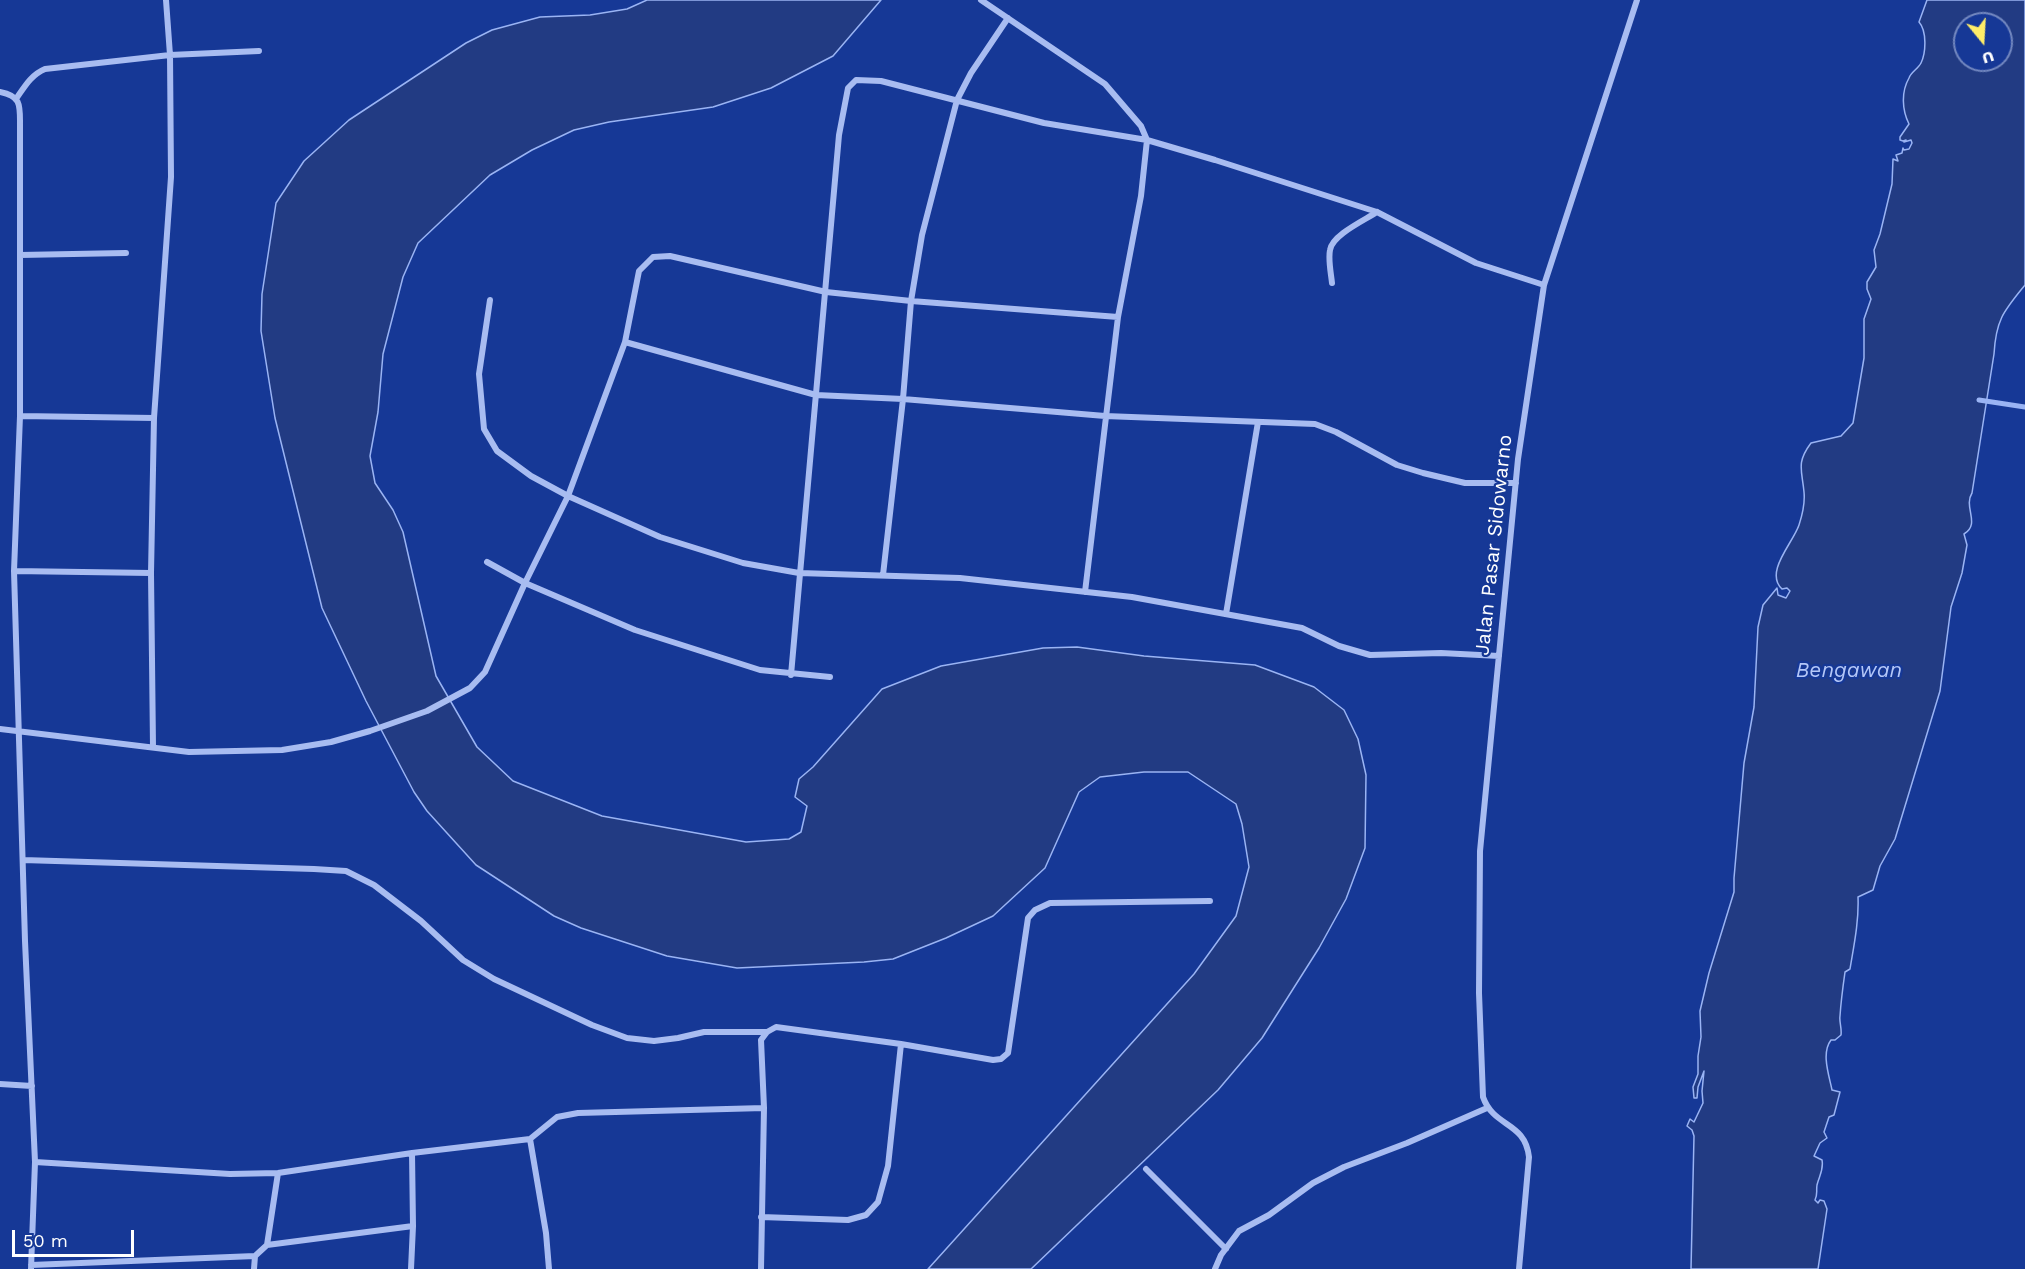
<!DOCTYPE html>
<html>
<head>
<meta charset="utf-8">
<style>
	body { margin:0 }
	#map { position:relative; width:2025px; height:1269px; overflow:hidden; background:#163896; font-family:"Work Sans",sans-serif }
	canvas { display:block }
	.north { position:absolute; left:1953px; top:12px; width:60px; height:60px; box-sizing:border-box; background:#163896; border:2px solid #7388c0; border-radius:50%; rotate:162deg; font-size:16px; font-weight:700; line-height:24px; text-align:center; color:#fff }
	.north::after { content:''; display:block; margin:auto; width:21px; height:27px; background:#ffed68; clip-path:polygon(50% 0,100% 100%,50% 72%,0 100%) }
	.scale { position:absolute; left:12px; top:1230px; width:122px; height:27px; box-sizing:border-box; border:3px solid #fff; border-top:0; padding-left:8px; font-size:18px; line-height:21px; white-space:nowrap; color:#fff; -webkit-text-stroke:4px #163896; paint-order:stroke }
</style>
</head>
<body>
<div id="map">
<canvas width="2025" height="1269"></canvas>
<div class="north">U</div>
<div class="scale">50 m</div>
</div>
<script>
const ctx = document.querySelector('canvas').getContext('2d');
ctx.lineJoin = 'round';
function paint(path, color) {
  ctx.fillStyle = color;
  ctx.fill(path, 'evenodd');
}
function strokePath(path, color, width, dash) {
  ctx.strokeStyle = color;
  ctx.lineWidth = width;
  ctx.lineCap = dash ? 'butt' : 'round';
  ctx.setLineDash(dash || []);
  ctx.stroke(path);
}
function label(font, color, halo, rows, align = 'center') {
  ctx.font = font + ' "Work Sans",sans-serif';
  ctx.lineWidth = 4.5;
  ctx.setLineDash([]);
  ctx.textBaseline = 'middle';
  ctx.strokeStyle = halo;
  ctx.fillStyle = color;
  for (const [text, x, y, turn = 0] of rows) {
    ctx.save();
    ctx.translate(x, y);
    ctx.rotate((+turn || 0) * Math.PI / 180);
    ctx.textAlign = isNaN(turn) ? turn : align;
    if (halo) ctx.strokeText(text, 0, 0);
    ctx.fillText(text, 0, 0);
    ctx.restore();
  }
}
const water = new Path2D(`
	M647 0H881L833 56 771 88 713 107 609 122 574 130 532 150 490 175 418 243 403 277 383 354 378 412 370 456 375 483 393 510 403 532 436 676 477 747 513 781 602 816 746 842 789 839 801 832 807 806 795 797 799 779 813 767 882 689 941 666 1043 648 1077 647 1144 656 1255 665 1314 687 1344 710 1358 739 1366 775 1365 848 1346 899 1319 948 1262 1038 1218 1090 1031 1269H928L1194 974 1236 916 1249 867 1242 824 1236 804 1188 772H1144L1100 777 1079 792 1045 868 993 916 946 938 893 959 864 962 737 968 667 956 581 928 554 916 476 865 427 811 414 792 366 701 322 608 275 418 261 331 262 294 276 203 304 161 349 120 466 43 492 30 540 17 590 15 627 9Z
	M1927 0H2025V285C2004 311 1996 319 1994 354L1972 493C1963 507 1981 524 1964 534L1967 545 1962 573 1951 607 1940 691 1895 839 1880 866 1873 890 1858 897C1859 921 1854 945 1850 969L1845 972C1843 986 1841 1001 1840 1016 1839 1022 1842 1028 1841 1035L1835 1040H1831C1821 1053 1829 1075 1832 1090L1840 1092 1834 1115 1829 1117 1824 1132 1827 1138 1820 1143 1814 1156 1822 1160C1824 1170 1819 1176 1817 1185 1816 1191 1818 1194 1815 1200L1818 1203 1820 1200 1824 1201 1827 1209 1818 1269H1691L1694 1136 1692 1130 1687 1126 1690 1119 1694 1122 1703 1103 1702 1091 1704 1071 1698 1087 1697 1098H1694L1693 1087 1698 1074V1056L1701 1037 1700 1011 1709 973 1734 892V878L1744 763 1754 707 1758 627 1763 605 1777 588 1778 595 1786 598 1790 591 1787 588 1782 589C1764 572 1793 543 1799 525 1802 516 1805 502 1804 492 1802 470 1796 463 1811 443L1841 436 1853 423 1864 358V319L1871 299 1867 289V282L1876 267 1874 250 1880 234 1892 184 1893 159 1898 161 1896 155 1902 153 1903 148 1904 150 1909 149 1912 143 1911 140 1904 142 1906 140 1903 141 1900 140V137L1909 124C1902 110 1901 92 1909 78 1911 72 1918 69 1921 63 1926 53 1927 31 1919 22ZM1965 24H2001V60H1965Z`);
paint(water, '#223b83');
strokePath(water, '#9ab4f4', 1.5);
strokePath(new Path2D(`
	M1979 400 2025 407`), '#9ab4f4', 5);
strokePath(new Path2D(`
	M166 0 170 55 259 51
	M981 0 1105 84 1141 126 1147 140 1141 196 1118 317 1085 592
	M0 92C21 96 20 105 20 124V416L14 571 25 941 35 1162 31 1269
	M16 99C25 86 31 75 45 69L170 55 171 177 154 418 151 573 153 747
	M20 255 126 253
	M1332 283C1331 273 1328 260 1330 250 1332 235 1365 220 1377 212
	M490 300 479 374 484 429 497 451 531 476 568 496 660 537 743 563 799 573 960 578 1132 597 1302 628 1339 646 1370 655 1441 653 1499 656
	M625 342 816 395 903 399 1105 416 1315 424 1336 432 1397 465 1423 473 1465 483H1516
	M20 416 154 418
	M487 562 525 583 635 630 760 670 830 677
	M14 571 151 573
	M883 575 903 399 911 301 922 235 957 100 971 73 1008 18
	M1226 614 1258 422
	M791 675 839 135 848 88 856 80 881 81 1044 123 1147 140 1215 160 1377 212 1476 263 1544 285
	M0 729 189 752 282 750 331 742 370 731 427 711 470 688 485 672 525 583 568 496 625 342 639 271 653 257 670 256 826 292 911 301 1118 317
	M23 860 314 869 346 871 374 885 421 921 463 960 494 979 592 1025 627 1038 654 1041 678 1038 704 1032H767
	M0 1084 32 1086
	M530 1139 546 1233 549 1269
	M35 1162 230 1174 278 1173 412 1153 530 1139 557 1117 578 1113 764 1108
	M1146 1169 1226 1249
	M761 1217 848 1220 866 1215 878 1202 888 1166 901 1044
	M267 1245 413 1226
	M31 1265 255 1256
	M254 1269 255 1256 267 1245 278 1173
	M411 1269 413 1226 412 1153
	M761 1269 764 1108 761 1040 767 1032 776 1027 901 1044 993 1060 1001 1059 1008 1053 1028 918 1035 910 1050 903 1210 901
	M1215 1269 1221 1255 1239 1231 1269 1215 1313 1183 1344 1167 1407 1143 1487 1108
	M1519 1269 1529 1157C1525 1121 1494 1128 1483 1097L1479 993 1480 851 1518 459 1544 285 1637 0`), '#a8bcf1', 6);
label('20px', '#fff', '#163896', [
	["Jalan Pasar Sidowarno",1494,545,-84]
]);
label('italic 21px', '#b4c7f8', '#163896', [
	["Bengawan",1849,671]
]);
</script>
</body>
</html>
